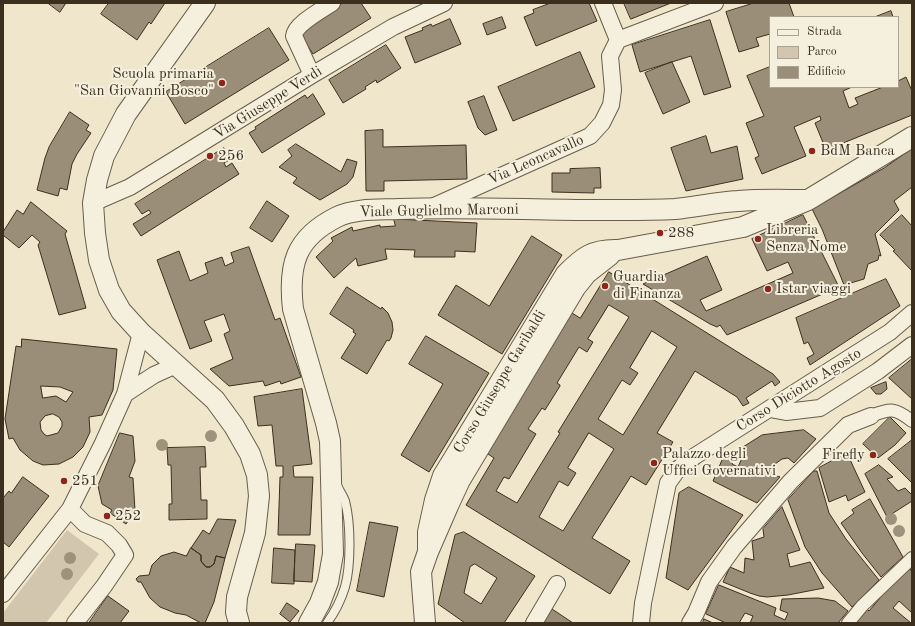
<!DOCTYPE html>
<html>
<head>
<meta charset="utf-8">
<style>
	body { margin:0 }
	#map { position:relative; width:915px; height:626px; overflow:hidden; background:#f0e6cc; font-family:"Old Standard TT",serif }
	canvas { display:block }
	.frame { position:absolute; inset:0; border:4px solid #3d2f1e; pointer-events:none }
	.legend { position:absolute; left:769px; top:16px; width:130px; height:72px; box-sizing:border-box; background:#f5efde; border:1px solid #aba291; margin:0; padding:5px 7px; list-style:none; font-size:12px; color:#3d2f1e }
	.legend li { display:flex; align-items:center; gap:8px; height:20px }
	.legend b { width:20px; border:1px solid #aba291 }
</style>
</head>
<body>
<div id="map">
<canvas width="915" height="626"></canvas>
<div class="frame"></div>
<ul class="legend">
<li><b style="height:5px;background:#f5efde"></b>Strada</li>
<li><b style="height:11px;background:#d2c7ae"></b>Parco</li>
<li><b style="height:11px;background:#9a8e78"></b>Edificio</li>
</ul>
</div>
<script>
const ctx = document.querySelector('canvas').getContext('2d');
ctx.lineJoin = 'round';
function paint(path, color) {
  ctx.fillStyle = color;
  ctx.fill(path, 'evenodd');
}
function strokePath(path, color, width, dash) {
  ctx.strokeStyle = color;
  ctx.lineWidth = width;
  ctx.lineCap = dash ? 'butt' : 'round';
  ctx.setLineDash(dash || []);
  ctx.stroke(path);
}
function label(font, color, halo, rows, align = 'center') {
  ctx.font = font + ' "Old Standard TT",serif';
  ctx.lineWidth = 4;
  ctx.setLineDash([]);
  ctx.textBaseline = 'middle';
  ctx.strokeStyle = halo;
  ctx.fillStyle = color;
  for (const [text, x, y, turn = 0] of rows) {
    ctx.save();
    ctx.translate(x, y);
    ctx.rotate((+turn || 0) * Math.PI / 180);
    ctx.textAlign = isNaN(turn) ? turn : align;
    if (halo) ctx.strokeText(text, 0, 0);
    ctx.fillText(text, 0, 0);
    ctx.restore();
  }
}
paint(new Path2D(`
	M67 530 99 554 46 623H3V613Z`), '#d2c7ae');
const building = new Path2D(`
	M48 3H66L60 12Z
	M109 3H165L151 24 149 22 137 40 101 14Z
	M343 3H361L371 18 313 54 298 31Z
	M551 3H589L597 21 536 46 524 17 534 13 533 10Z
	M624 3H671L631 19Z
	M754 3H789L794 17H770V34L756 38 759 46 739 52 726 12Z
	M891 11 893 17H875Z
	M502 17 506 28 487 35 483 24Z
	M450 19 461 44 415 63 405 37 423 30 422 28 431 24 432 26Z
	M710 20 731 87 704 95 691 56 640 72 632 45Z
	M269 28 289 60 185 124 166 92Z
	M386 45 401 68 377 83 376 80 365 87 366 89 343 103 329 80Z
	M580 52 595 87 513 121 498 87Z
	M672 62 690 102 663 114 645 73Z
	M770 67V87H852L843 91 849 108 858 104 855 98 883 87H898V81L906 77 912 91V115L826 150 815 123 821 120 820 116 794 127 806 156 762 174 755 158 759 156 746 123 764 116 747 76Z
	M313 94 325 114 262 153 249 133 256 129 255 127 305 95 307 98Z
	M484 96 497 130 485 135 478 128 468 102Z
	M70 112 89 125 86 130 91 133 77 154 72 164 67 190 60 188 58 196 37 190 45 158 49 147Z
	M383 130V147L466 145 467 179 384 181V191H366L365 131Z
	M706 136 711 153 737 146 743 179 686 191 671 148Z
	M296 144 341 172 347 159 357 162 353 177 347 184 320 200 293 183 297 178 279 167 292 156 288 150Z
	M224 148 231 159 224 163 226 167 232 163 239 174 141 236 133 224 151 213 149 210 142 214 135 204Z
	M912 149V187L894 201 899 210 875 234 881 256 879 255 878 260 868 264 864 279 844 285 822 229 812 209 884 168Z
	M600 168 601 188H594V193L552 192V173H570V169Z
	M267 201 289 216 272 242 250 228Z
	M31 202 67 231 65 234 86 308 59 315 38 245 40 242 32 235 19 248 3 235V232L17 210 23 214Z
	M803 215 839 287 727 335 720 325 717 327 710 324 643 284 707 256 722 290 700 300 706 311 793 273 788 262 767 271 752 239Z
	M902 215 912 226V271L893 251 895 250 880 235Z
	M394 219 477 223 475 252 455 251V257H414L415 250 385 249 387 259 358 266 356 258 334 278 316 257 333 241 331 238 352 227 353 231 380 225V227L395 226Z
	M532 236 562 255 502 354 438 315 456 285 489 306Z
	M249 247 275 320 280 318 301 377 281 384 280 381 265 386 263 381 229 386 210 369 233 359 224 334 230 331 224 314 204 321 212 341 190 349 157 260 179 251 190 281 208 273 205 263 222 257 225 266 234 262 231 253Z
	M609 272 773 374 780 382 775 386 772 381 746 398 749 403 743 406 737 397 695 371 657 433 673 442 646 485 631 476 592 538 630 561 610 594 466 505 494 458 485 452 572 313 580 318ZM609 305 629 317 558 432 560 433 517 503 496 491 504 477 509 479 536 434 528 429 542 408 545 410 560 386V385L557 383 579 347 587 352 593 342 588 339ZM652 331 677 347 623 435 598 419 622 380 630 385 638 373 630 368ZM589 433 614 449 563 531 539 517 559 481 568 486 576 473 568 468Z
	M886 279 900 306 810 365 807 358 814 354 808 342 804 344 796 318Z
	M347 287 381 309 382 307 388 313 392 322 393 330 391 338 389 341 387 340 367 374 341 358 356 334 353 332 354 330 330 314Z
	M426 336 489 373 429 472 401 455 443 384 409 364Z
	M22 339 117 349 113 390 102 415 89 417 90 432 83 447 73 457 59 464 43 465 33 461 20 450 13 438 9 439 5 419 16 346 21 347ZM41 386 60 387 73 392 66 402 56 396 43 398ZM53 414 59 417 62 422V426L58 433 47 436 44 434 41 430 40 422 45 416Z
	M912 359V399L889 378Z
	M886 382 887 389 881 394H876L871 388Z
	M302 389 312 464 293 466 294 477H313L310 535H278L280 477H283V466H276L272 425 258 426 254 397Z
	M890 417 906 433 895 445 878 458 863 444Z
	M804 430 816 439 794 463 788 458 782 459 775 464 772 474 780 477 757 503 713 481 722 460 727 457 733 461 732 464 738 467 743 456 735 452 762 435Z
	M120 433 133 436 135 461 129 477 133 478 135 510 126 524 110 513 112 510 102 504 98 486Z
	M912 440V483L888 459Z
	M205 447 206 467H200L201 500H207V519L169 520V504H172L171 465H168L167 448Z
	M847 453 865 492 848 501 846 495 829 502 819 468Z
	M879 465 893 477 887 479 898 491 905 488 912 495V501L887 517 865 474Z
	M814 471H817L829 513 846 539 879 580 852 607 822 573 805 547 788 500Z
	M23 477 49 496 9 547 3 542V498L9 491 11 493Z
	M689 487 743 515 688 590 666 578 679 493Z
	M870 499 903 557 881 577 862 553 841 523 854 513 852 510Z
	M782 507 800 550 787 554 790 567 810 562 824 588 788 595 767 597 759 596 750 593 723 582 730 567 744 573 745 558 754 560 752 541 764 537 763 529Z
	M218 519 236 520 225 558 216 556 214 564 210 567H206L201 561V555L191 548 203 530 209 534Z
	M370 522 398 527 384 597 357 591Z
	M464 532 535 576 504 623H465L438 604 455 535ZM475 564 497 578 481 604 464 593 470 567Z
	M296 544 315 545 312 582 294 581Z
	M191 548 201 555V561L206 567H210L214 564 216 556 225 558 214 602 205 623H201L186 615 175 613 160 607 150 598 141 582H138L136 579 139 576 149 575 152 565 161 556 174 552 186 556Z
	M274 548 295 550 294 584 272 583Z
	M910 569 912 572V613L899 601 893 608 911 623H856L867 609 869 611 880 598 879 597Z
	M719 585 776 608 774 615 785 620 788 613 780 610 782 599 818 598 835 601 848 611 838 623H750L753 616 745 613 739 623H726L706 614Z
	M108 596 129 611 120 623H89Z
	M287 603 299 611 290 622 280 614Z
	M546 605 573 623H535Z
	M704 619 713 623H703Z`);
paint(building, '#9a8e78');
strokePath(building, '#3d2f1e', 1);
const service = new Path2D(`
	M327 623C335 612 341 600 345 587 351 565 351 524 345 501 343 496 339 490 337 485`);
const pedestrian = new Path2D(`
	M871 416C891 408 895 408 912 421
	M848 623 862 606 912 558`);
const minor = new Path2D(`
	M603 3 618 40
	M618 40 715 3
	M312 75 294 36C295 24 322 10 332 3
	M93 203 130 187 312 75 393 27 444 3
	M432 207 590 136 602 123 611 105 613 90 610 56 618 40
	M125 394 154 375 176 365
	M770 409 786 412 820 408 878 371 912 345
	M70 509 85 524 107 533 119 545 125 555 104 586 75 623
	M3 594 70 509 103 443 125 394 141 333
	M534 623 557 584
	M641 623 643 603 668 483 678 469 695 456 890 332 912 313
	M690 623 696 613 709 582 734 547 791 481 848 425 871 416`);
const tertiary = new Path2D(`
	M205 3 126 114 104 156 97 180 93 203 95 233 99 260 109 290 121 311 141 333 215 400 234 426 250 454 257 475 259 496 255 533 237 597 236 612 239 623
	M428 552V532L435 500 443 476 566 274C583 257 593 249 618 250L743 227 808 200 912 137
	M309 623 320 603 328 582 333 554 330 441 326 423 293 309C288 265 295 238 337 217 356 208 380 210 400 209 472 206 545 211 618 210 637 210 656 210 675 209 696 207 717 202 738 201 761 199 785 200 808 200
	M425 623 421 572 428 552 448 506 460 480 575 288 587 273 610 255`);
strokePath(service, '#6a5d4a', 10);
strokePath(pedestrian, '#6a5d4a', 14);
strokePath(minor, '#6a5d4a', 18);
strokePath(tertiary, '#6a5d4a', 22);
strokePath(service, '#f5efde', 8);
strokePath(pedestrian, '#f5efde', 12);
strokePath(minor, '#f5efde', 16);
strokePath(tertiary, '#f5efde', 20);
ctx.fillStyle = '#9e927c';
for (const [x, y] of [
	[211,436],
	[162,445],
	[891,519],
	[899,531],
	[70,558],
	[67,574]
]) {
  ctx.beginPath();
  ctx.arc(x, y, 6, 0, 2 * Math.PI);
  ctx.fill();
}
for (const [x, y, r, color] of [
	[222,83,4,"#8f2418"],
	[812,151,4,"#8f2418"],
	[210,156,4,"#8f2418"],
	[660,233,4,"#8f2418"],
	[758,239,4,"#8f2418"],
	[605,286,4,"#8f2418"],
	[768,289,4,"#8f2418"],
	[873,455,4,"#8f2418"],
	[654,463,4,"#8f2418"],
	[64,481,4,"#8f2418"],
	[107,516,4,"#8f2418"]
]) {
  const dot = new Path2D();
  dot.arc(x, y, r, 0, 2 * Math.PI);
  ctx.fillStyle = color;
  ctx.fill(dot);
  strokePath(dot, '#f5efde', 1.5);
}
label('15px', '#3d2f1e', '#f5efde', [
	["Scuola primaria",214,74,"right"],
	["\"San Giovanni Bosco\"",214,91,"right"],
	["BdM Banca",820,151],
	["256",218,156],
	["Libreria",766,230],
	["Senza Nome",766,247],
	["288",668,233],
	["Guardia",613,277],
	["di Finanza",613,294],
	["Istar viaggi",776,289],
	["Palazzo degli",662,454],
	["Uffici Governativi",662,471],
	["Firefly",865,455,"right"],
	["251",72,481],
	["252",115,516]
], 'left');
label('15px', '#3d2f1e', '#f5efde', [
	["Via Giuseppe Verdi",268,103,-32],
	["Via Leoncavallo",536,160,-24],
	["Viale Guglielmo Marconi",439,211,-1],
	["Corso Giuseppe Garibaldi",500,382,-59],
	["Corso Diciotto Agosto",799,390,-32]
]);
</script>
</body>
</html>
